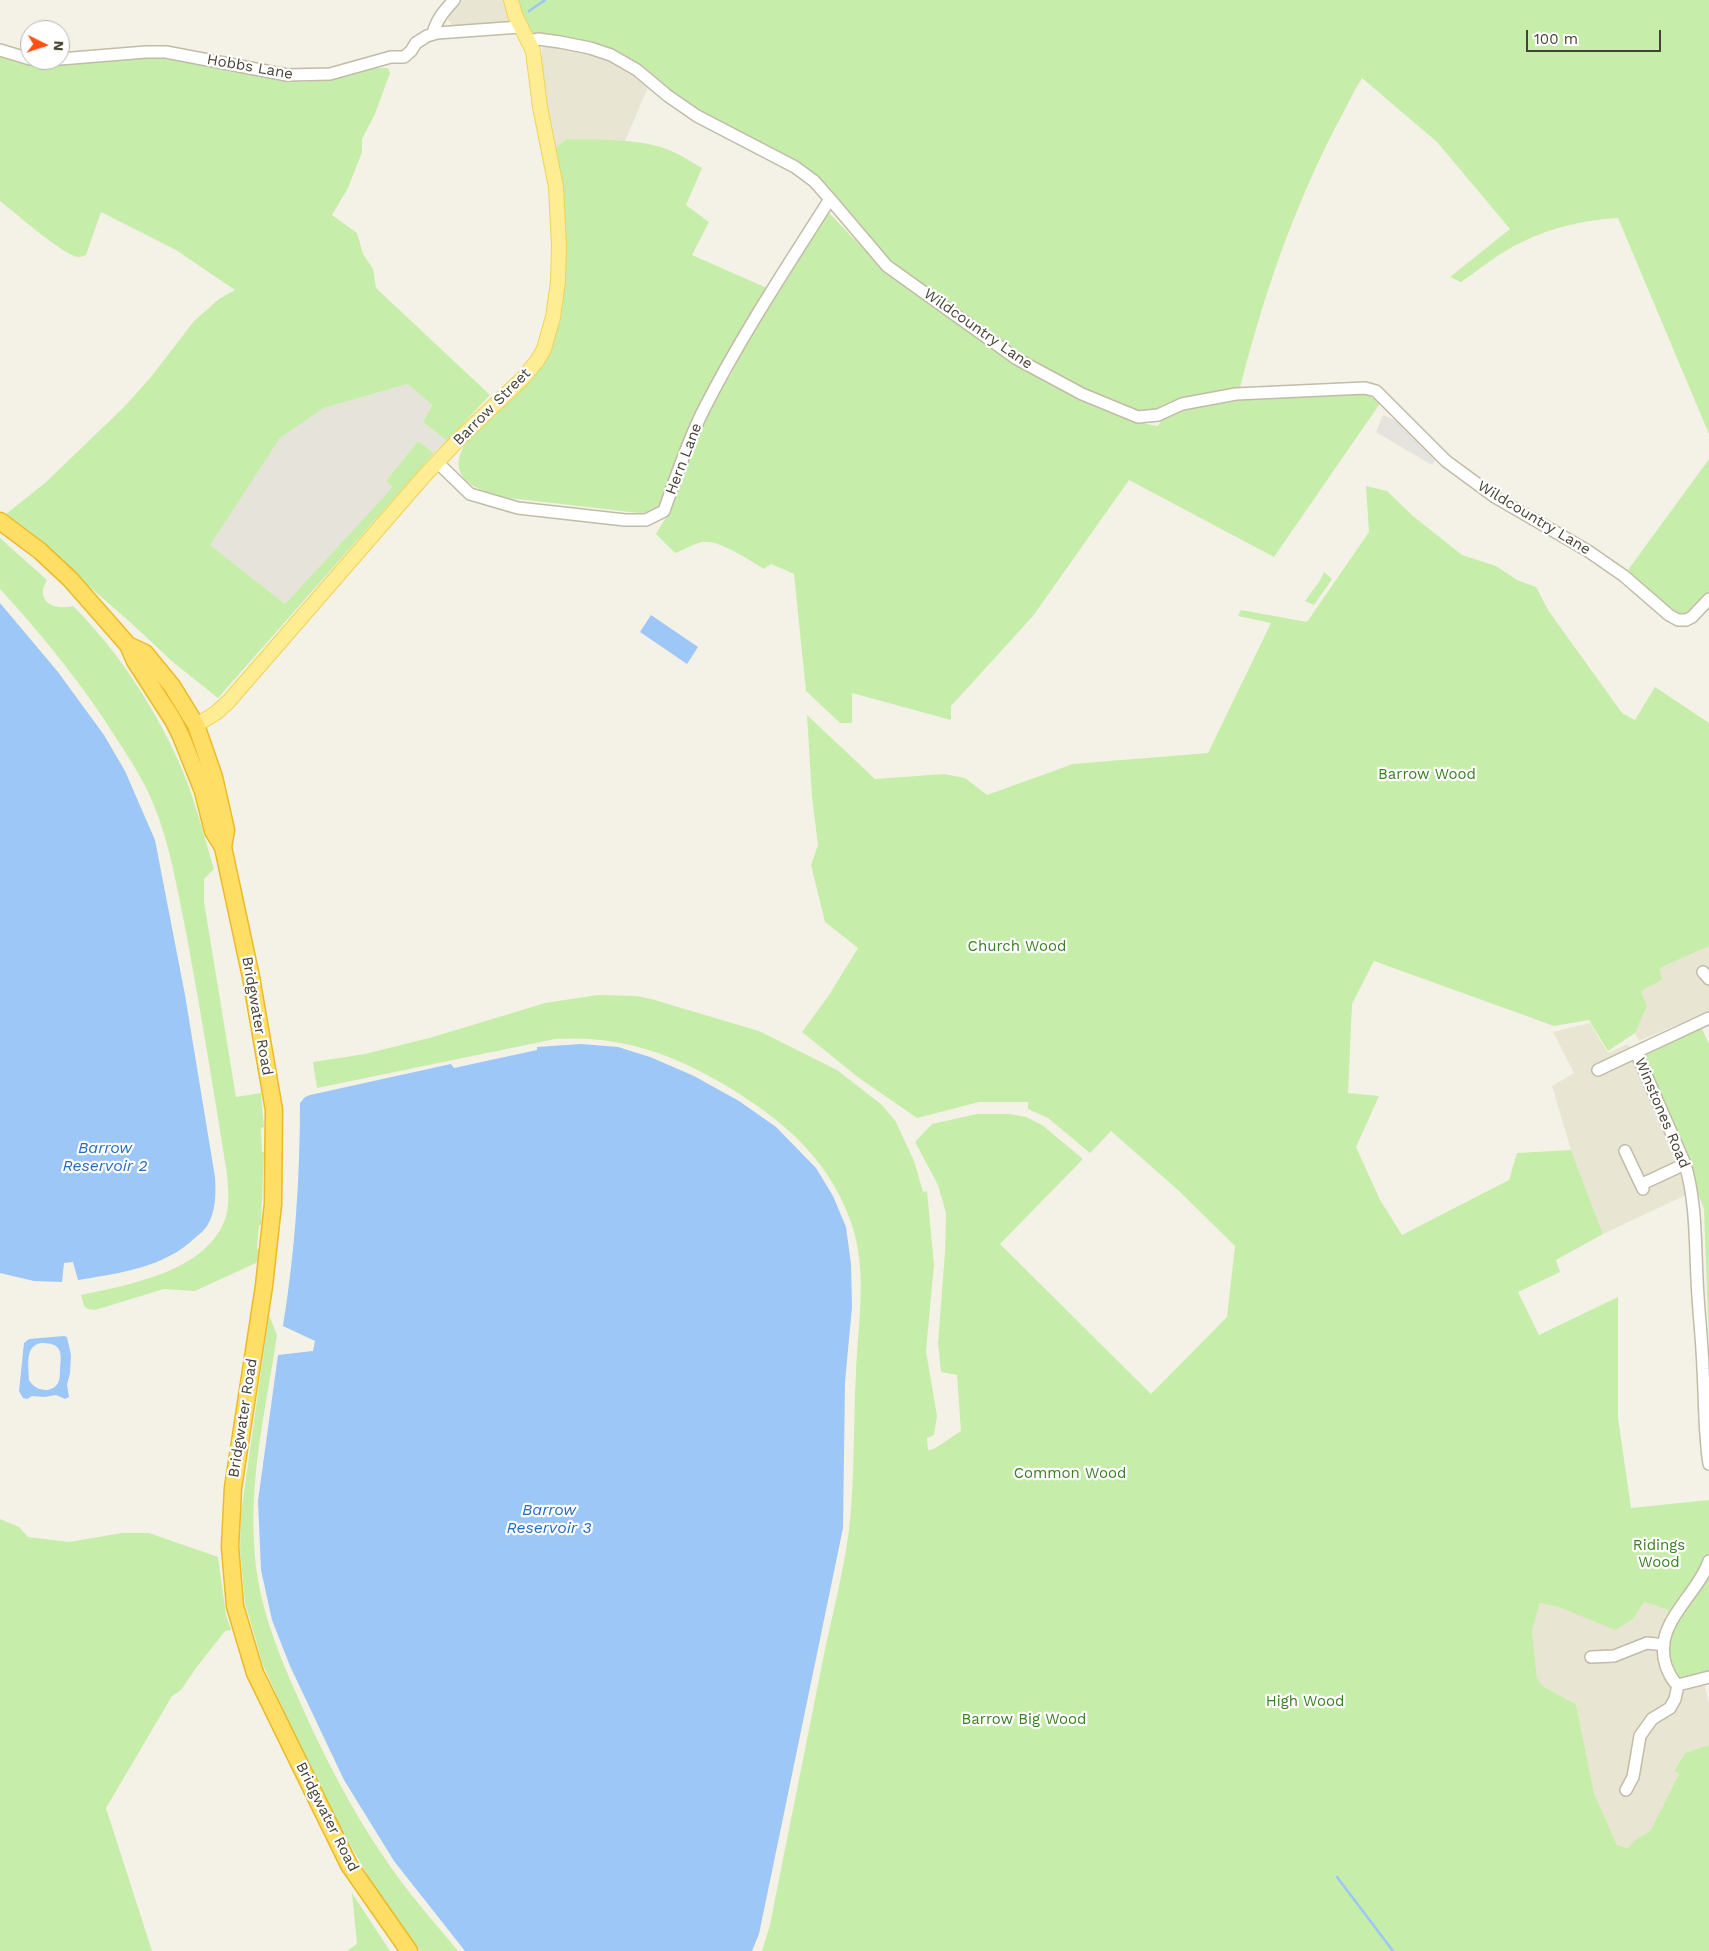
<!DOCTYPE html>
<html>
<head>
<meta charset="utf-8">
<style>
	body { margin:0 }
	#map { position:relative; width:1709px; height:1951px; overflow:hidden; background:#f4f2e6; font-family:"Work Sans",sans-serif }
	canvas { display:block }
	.north { position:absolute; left:20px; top:20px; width:50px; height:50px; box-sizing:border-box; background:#fff; border:1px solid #b6b3ae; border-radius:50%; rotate:94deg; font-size:14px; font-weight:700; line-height:20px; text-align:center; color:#484234 }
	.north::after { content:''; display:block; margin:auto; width:18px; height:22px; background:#ff5112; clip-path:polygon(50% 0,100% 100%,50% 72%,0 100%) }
	.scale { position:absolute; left:1526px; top:30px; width:135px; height:22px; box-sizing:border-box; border:2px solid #484234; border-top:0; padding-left:6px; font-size:15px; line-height:18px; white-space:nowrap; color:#484234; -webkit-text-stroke:4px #fff; paint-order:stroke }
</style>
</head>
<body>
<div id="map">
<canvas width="1709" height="1951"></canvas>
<div class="north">N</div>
<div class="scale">100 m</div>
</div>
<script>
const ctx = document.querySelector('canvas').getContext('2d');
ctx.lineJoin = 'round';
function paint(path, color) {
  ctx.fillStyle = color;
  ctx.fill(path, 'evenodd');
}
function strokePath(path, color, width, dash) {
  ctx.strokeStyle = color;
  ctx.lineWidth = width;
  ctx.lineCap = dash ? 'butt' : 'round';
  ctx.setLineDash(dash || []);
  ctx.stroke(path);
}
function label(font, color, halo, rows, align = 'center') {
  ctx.font = font + ' "Work Sans",sans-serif';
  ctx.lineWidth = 4.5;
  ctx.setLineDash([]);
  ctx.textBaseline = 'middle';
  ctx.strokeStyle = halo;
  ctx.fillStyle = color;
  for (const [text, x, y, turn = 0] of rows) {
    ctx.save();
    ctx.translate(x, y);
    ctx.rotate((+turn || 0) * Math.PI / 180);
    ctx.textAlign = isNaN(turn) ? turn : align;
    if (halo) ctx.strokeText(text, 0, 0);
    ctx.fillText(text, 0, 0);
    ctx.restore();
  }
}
paint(new Path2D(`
	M460 0H504L510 25 454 27 447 19 449 13Z
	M543 44 583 52 613 61 648 87 625 141 566 139 554 149 539 72Z
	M1709 946V1011L1639 1041 1635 1033 1647 1006 1641 991 1662 980 1660 968Z
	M1590 1023 1608 1053 1628 1044 1675 1156 1686 1195 1603 1234 1571 1150 1552 1086 1574 1073 1553 1032Z
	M1644 1602 1669 1610 1702 1675 1709 1704V1745L1685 1753 1674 1771 1679 1774 1650 1831 1635 1840 1628 1848 1617 1845 1594 1793 1576 1704 1544 1687 1537 1680 1532 1631 1540 1603 1633 1619Z`), '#e9e5d3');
paint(new Path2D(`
	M408 384 432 405 423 422 447 441 434 453 418 441 386 481 394 487 285 604 209 545 280 438 324 408Z`), '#e6e3db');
paint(new Path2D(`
	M515 0H1709V434L1618 218C1585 220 1552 227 1522 242 1500 252 1480 269 1461 282L1450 277 1510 229 1437 142 1362 78C1352 94 1344 112 1335 128 1292 212 1263 297 1240 388L1198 395 1157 411 1141 413 1082 391 1018 355 970 322 879 251 815 177 689 106 638 67 529 33Z
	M0 55 35 64 62 65 135 57 177 60 303 82 350 76 373 68H388L390 73 375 114 362 139V152L348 188 332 215 357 233 363 254 373 269 376 288 490 395 447 441 423 422 432 405 408 384 324 408 280 438 210 545 285 604 393 487 386 481 418 441 434 453 218 698 174 663 130 622 6 514 45 483 124 407 151 377 194 321 219 299 235 290 176 250 101 212 86 255C83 256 82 257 78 257 63 255 14 212 0 201Z
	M566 139C597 140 644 138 671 151 682 155 692 163 702 168L686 205 709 222 692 255 769 289 698 409 661 504C655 511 648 513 639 513L509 498C478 491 442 479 467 441L534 375 555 327 554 149Z
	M829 213C844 228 858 244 874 259 891 276 911 289 930 304 992 351 1081 413 1158 426L1164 416 1173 411 1230 399 1363 393 1381 402 1274 557 1129 480 1033 616 951 706V720L852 693V723H840L806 691 794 574 771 564 764 569C749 560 719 539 702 542 693 544 684 550 675 553L656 534 670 511 685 461 721 383 731 375 736 359 769 307 809 235Z
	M1709 459V591C1704 598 1698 608 1691 612 1675 623 1639 581 1628 570Z
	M1366 486 1387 491 1413 516 1462 555 1496 566 1517 580 1536 587 1548 610 1622 713 1635 720 1655 687 1709 723V946L1660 968 1662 980 1641 991 1647 1006 1635 1033 1608 1051 1589 1020 1554 1026 1374 961 1352 1004 1348 1093 1379 1096 1356 1147 1380 1200 1402 1235 1509 1180 1517 1153 1571 1150 1603 1234 1556 1260 1560 1272 1518 1292 1539 1335 1618 1297V1418L1631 1508 1709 1500V1674L1678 1682 1663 1629 1669 1610 1644 1602 1633 1619 1615 1630 1559 1607 1540 1603 1532 1631 1537 1679 1544 1687 1576 1704 1594 1793 1617 1845 1628 1848 1635 1840 1650 1831 1679 1774 1674 1771 1685 1753 1709 1745V1951H762L770 1925C787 1838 805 1751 822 1664 831 1620 843 1575 849 1530 855 1479 853 1425 856 1373 858 1320 869 1268 849 1217 827 1157 779 1117 725 1085 671 1053 619 1035 555 1039L317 1088 313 1062 365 1054 433 1037 545 1003 598 995 636 996 651 999 759 1031 837 1070 882 1105 896 1122 914 1161 923 1192 927 1191 934 1265 926 1351 937 1416 934 1435 927 1438 928 1450 934 1449 961 1431 957 1375 941 1372 938 1343 945 1252 946 1213 938 1185 915 1142 932 1124 977 1114H1010L1026 1117 1042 1125 1083 1159 1000 1244 1151 1394 1227 1317 1235 1246 1178 1190 1111 1131 1090 1153 1048 1118 1028 1109V1102H979L917 1118 859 1078 802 1032 829 995 858 948 825 922 811 865 818 845 812 797 807 715 875 779 944 774 965 778 987 795 1073 764 1208 753 1271 623 1238 616 1241 610 1307 622 1369 532Z
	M0 538 47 580C34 601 54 611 73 606 117 650 152 703 178 760 194 795 203 833 214 869L204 879V902L236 1097 261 1093 264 1127 261 1128 262 1152H264L261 1225H259L257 1249 259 1250 258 1262 195 1291 164 1289 95 1310 88 1309 84 1306 81 1295C128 1285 210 1271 226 1216 230 1203 228 1188 227 1174 214 1093 201 1012 186 932 177 888 170 844 153 803 144 781 131 761 118 741 84 686 43 636 0 589Z
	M1324 572 1332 579 1314 605 1305 601 1319 582Z
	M1701 1027 1709 1044V1345L1704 1209 1668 1115 1645 1062V1054L1651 1048Z
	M269 1315 277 1335C267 1403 250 1472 254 1541 256 1597 274 1643 296 1693 322 1753 352 1812 390 1866 410 1895 435 1923 458 1951H420L374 1886 325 1802 263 1665 245 1603 240 1549 241 1513Z
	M0 1519 19 1527 28 1537 69 1542 122 1533H149L218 1557 226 1615 231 1630 225 1631 196 1668 181 1690 172 1696 106 1808 152 1951H0Z
	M352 1893 390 1951H347L357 1944Z`), '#c7edaa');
paint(new Path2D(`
	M1383 415 1399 422 1436 459 1432 465 1376 432Z`), '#e5e3de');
paint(new Path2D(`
	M0 603 58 672 104 735 125 771 155 840 185 995 215 1177C216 1194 216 1211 207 1226 204 1230 200 1234 196 1237 164 1268 120 1273 78 1280L73 1262 64 1263 62 1282 34 1281 0 1273Z
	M651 615 698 647 687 664 640 632Z
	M581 1044 618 1047 650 1057 694 1076 739 1101 776 1127 816 1168 833 1196 846 1227 851 1264 852 1307 845 1382 843 1528 759 1934 752 1951H465L394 1861 344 1780 290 1666 272 1620 261 1570 258 1501 278 1355 313 1351 315 1341 283 1326C295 1252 300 1178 300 1103L305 1097 310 1095 451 1064 454 1068 537 1050V1047Z
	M64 1336 67 1337 71 1355 70 1373 67 1385 69 1397 65 1399 56 1395 44 1397 32 1396 27 1399 23 1398 19 1391 24 1343 29 1339ZM41 1343C61 1343 62 1351 60 1368 60 1373 60 1379 58 1383 51 1395 34 1390 29 1380 29 1367 24 1346 41 1343Z`), '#9cc7f7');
strokePath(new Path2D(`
	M529 11 545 0
	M1337 1877 1393 1951`), '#9cc7f7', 2.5);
const minor = new Path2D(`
	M433 34C436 20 444 11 454 0
	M529 41 538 39 560 42 590 48 611 55 637 70 668 96 697 116 795 167 814 181 830 199 887 266 1017 359 1082 394 1138 417 1158 415 1182 404 1236 394 1365 388 1376 391 1446 461 1495 497 1588 551 1624 576 1669 615 1678 620H1686L1692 617 1709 599
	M0 50 30 59
	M60 59 146 52H166L287 75 330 74 391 57H404L411 51 416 43 427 36 437 33 520 27
	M437 462 470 494 518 508 625 520H646L664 511C676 477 687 443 703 411 740 338 786 268 830 199
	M1703 972 1709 979
	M1709 1018 1636 1052 1685 1164C1696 1201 1695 1239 1697 1278 1698 1308 1702 1338 1703 1369 1705 1401 1704 1432 1709 1464
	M1598 1070 1636 1052
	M1625 1151 1643 1189
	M1642 1184 1685 1164
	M1709 1561C1697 1597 1652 1623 1666 1666 1669 1673 1672 1681 1678 1685L1709 1677
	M1591 1657 1614 1656 1647 1643 1664 1645
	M1626 1790 1633 1777 1640 1736 1652 1719 1670 1708 1675 1699 1678 1685`);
const major = new Path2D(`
	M196 725 216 713 229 701 425 475 464 434 522 379 537 361 544 349 553 317 558 282 559 246 556 187 540 107 533 51 515 15 511 0`);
const highway = new Path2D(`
	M0 521 40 551 70 579 128 645 135 661 173 720 181 736 203 791 213 831 223 847 251 977 274 1110 273 1204 264 1286 233 1488 230 1547 235 1606 255 1673 349 1865 409 1951
	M128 645 145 653 172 686 196 725 214 777 226 830 223 847`);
strokePath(minor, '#c1bba7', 14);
strokePath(major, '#efd359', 16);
strokePath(highway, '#ecba28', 19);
strokePath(minor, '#fff', 11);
strokePath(major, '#ffed94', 14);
strokePath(highway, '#ffde66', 16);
label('15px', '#484234', '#fff', [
	["Hobbs Lane",250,67,10],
	["Wildcountry Lane",978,329,35],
	["Barrow Street",492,407,-45],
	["Hern Lane",684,459,-69],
	["Wildcountry Lane",1534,518,31],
	["Bridgwater Road",257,1016,80],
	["Winstones Road",1662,1113,67],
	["Bridgwater Road",243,1418,-81],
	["Bridgwater Road",327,1817,63]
]);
label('15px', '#3a7f22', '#fff', [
	["Barrow Wood",1427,775],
	["Church Wood",1017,947],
	["Common Wood",1070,1474],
	["Ridings",1659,1546],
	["Wood",1659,1563],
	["High Wood",1305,1702],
	["Barrow Big Wood",1024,1720]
]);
label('italic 16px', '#236bbe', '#fff', [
	["Barrow",105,1148],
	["Reservoir 2",105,1166],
	["Barrow",549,1510],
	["Reservoir 3",549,1528]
]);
</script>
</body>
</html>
